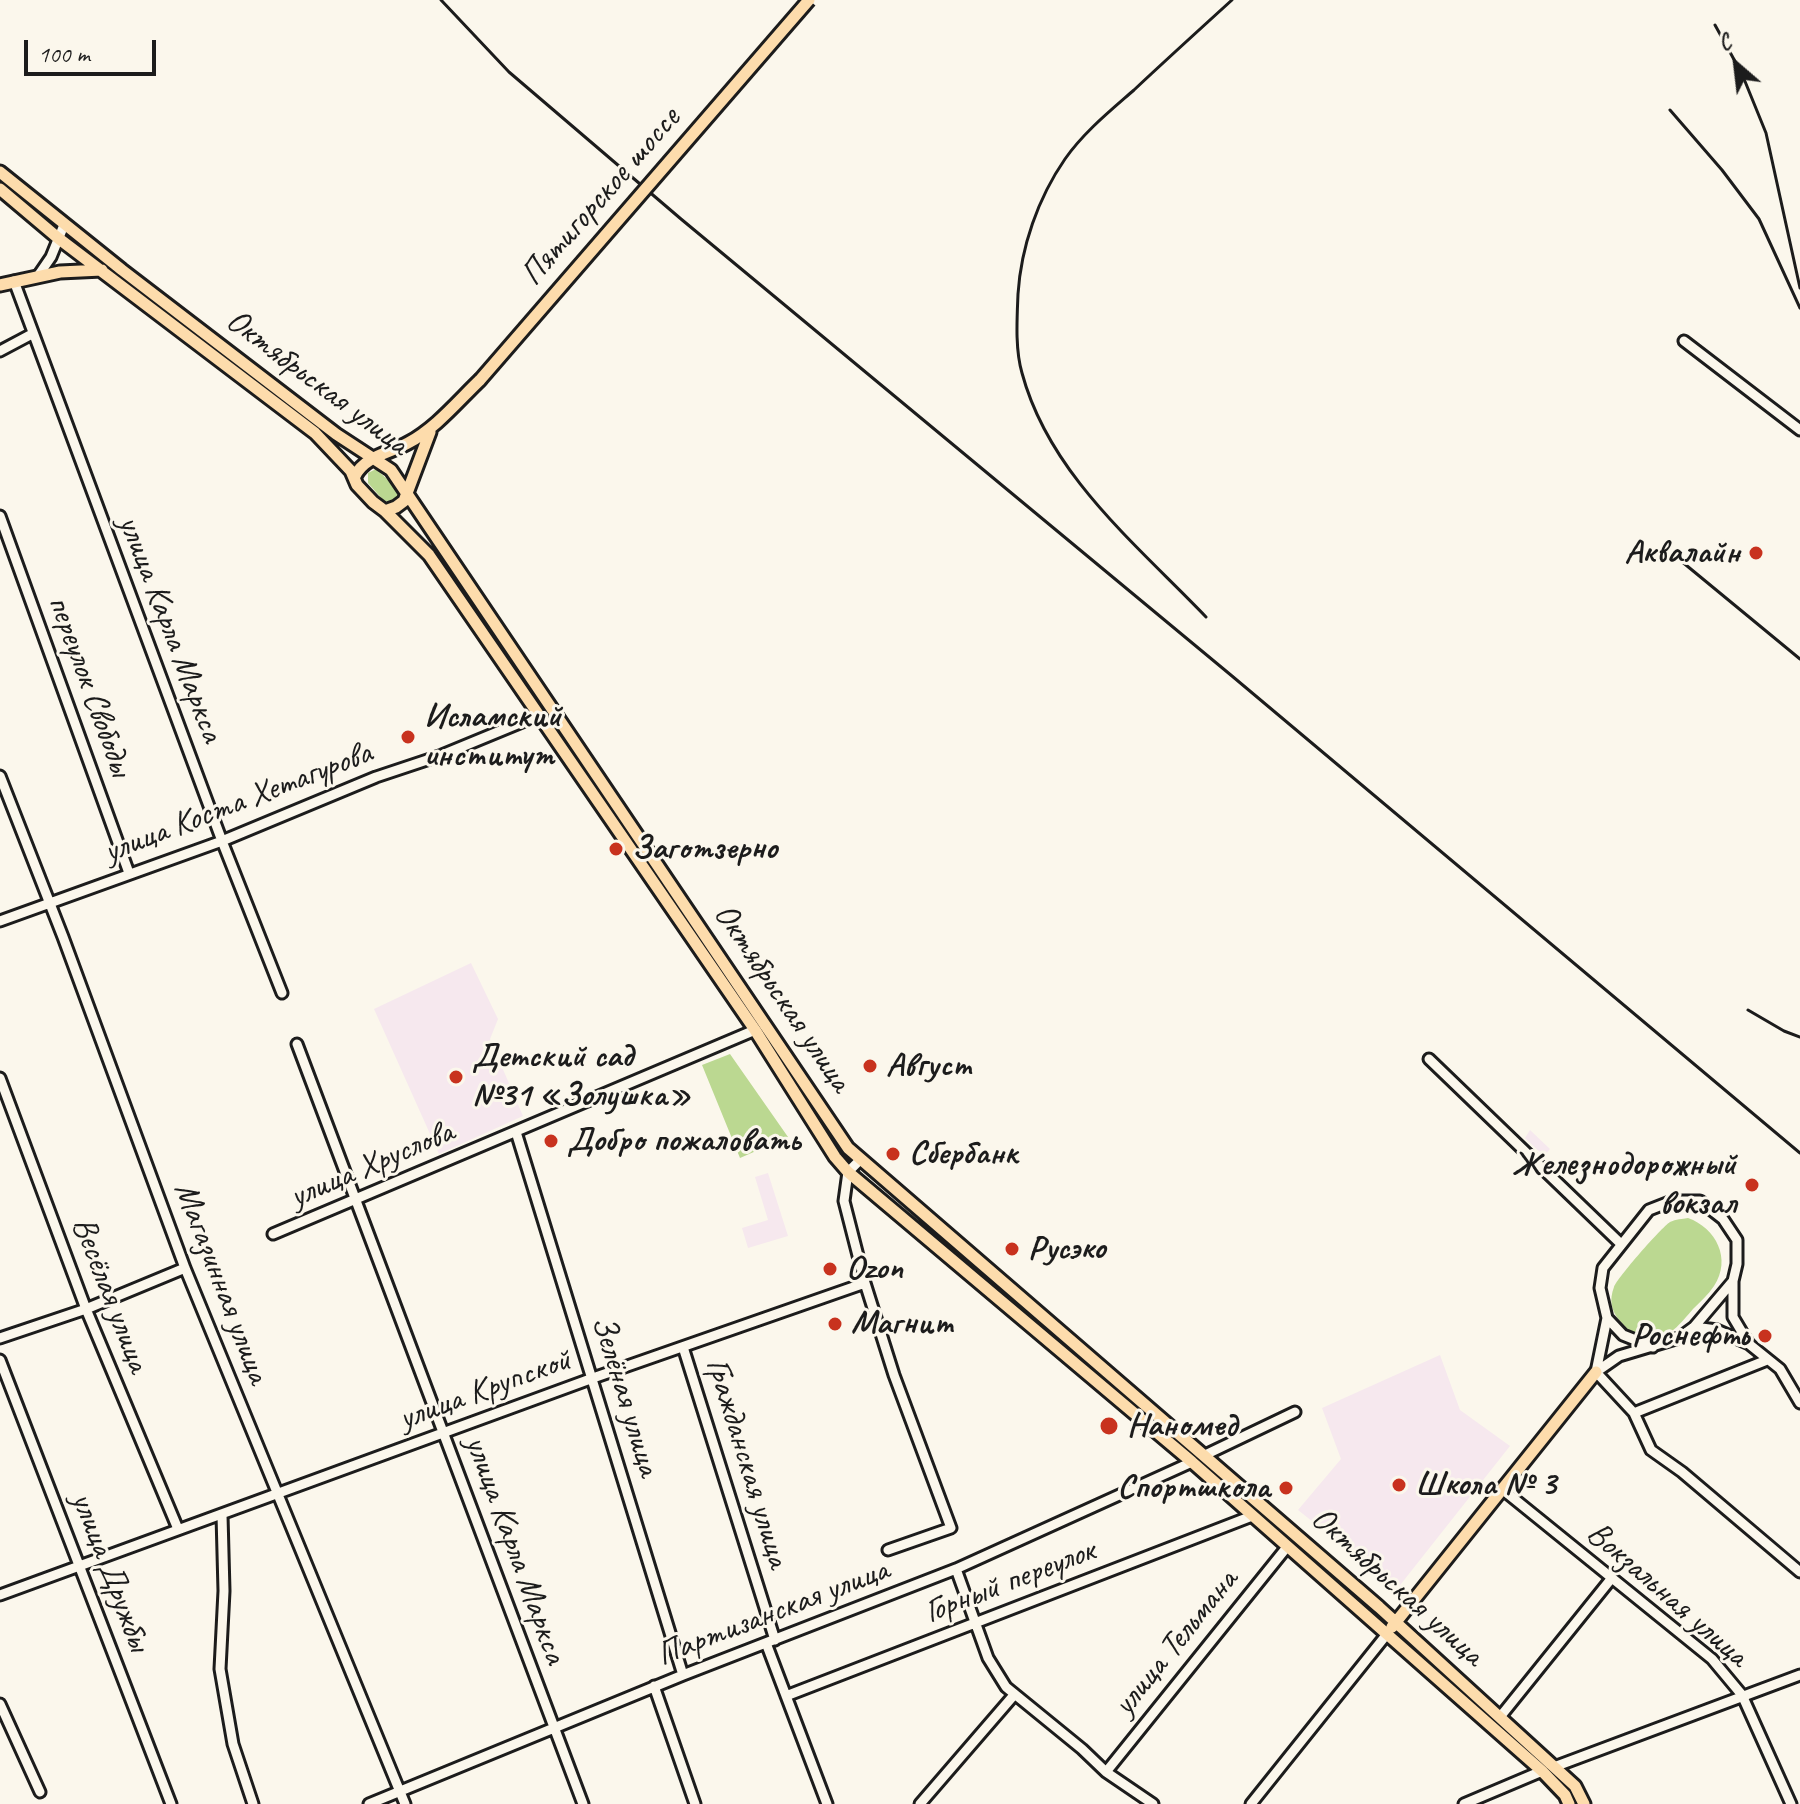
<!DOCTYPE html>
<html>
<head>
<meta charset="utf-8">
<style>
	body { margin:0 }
	#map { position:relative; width:1800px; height:1804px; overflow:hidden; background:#fbf7ec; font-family:Caveat,sans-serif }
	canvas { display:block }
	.north { position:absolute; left:1696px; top:24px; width:80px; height:80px; -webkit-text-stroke:6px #fbf7ec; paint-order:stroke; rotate:332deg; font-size:22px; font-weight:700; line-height:32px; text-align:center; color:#1c1c1c }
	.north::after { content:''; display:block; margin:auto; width:28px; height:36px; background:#1c1c1c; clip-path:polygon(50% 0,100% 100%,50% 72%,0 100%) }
	.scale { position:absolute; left:24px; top:40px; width:132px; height:36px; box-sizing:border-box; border:4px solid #1c1c1c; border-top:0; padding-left:10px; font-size:24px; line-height:28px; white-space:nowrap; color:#1c1c1c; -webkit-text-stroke:6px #fbf7ec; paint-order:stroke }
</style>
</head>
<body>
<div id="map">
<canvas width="1800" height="1804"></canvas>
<div class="north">С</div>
<div class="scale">100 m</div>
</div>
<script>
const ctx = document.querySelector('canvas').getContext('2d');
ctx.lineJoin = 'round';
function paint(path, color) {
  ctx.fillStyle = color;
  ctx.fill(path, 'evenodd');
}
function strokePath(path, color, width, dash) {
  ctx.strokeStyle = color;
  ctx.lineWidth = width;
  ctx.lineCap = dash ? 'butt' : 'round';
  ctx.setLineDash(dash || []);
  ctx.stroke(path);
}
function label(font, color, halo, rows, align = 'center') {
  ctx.font = font + ' Caveat,sans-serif';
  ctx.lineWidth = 6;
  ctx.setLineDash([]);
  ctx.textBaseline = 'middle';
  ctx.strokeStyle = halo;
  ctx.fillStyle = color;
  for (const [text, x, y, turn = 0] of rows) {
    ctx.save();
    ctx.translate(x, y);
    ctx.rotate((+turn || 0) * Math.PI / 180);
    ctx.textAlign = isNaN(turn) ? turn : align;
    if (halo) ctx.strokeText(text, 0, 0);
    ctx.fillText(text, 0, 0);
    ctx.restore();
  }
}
paint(new Path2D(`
	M471 963 498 1019 490 1039 523 1116 439 1154 374 1009Z
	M1530 1130 1550 1149 1544 1156 1525 1138Z
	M768 1173 788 1236 748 1248 742 1228 768 1220 755 1177Z
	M1440 1355 1460 1410 1510 1446 1397 1589 1298 1510 1341 1459 1322 1408Z`), '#f6e8ee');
paint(new Path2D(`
	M376 469 398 489V498L391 503 383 500 368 483V473Z
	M730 1054 788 1137 740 1158 702 1065Z
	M1688 1218C1716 1228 1732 1259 1714 1286 1708 1295 1700 1302 1693 1309 1681 1323 1664 1345 1643 1340 1633 1337 1627 1328 1620 1321 1611 1311 1609 1300 1614 1287 1618 1277 1661 1228 1670 1222 1676 1219 1682 1219 1688 1218Z`), '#bbd891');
const minor = new Path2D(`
	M38 276 51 257 64 225
	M14 281 222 841 282 993
	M1684 341 1800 430
	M0 351 32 334
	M0 516 129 873
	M0 776 63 937 185 1268 405 1804
	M0 921 222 841 376 777 442 755 539 715
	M297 1044 583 1804
	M1429 1059 1621 1244
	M0 1078 86 1309 178 1529
	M516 1132 683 1675
	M1672 1201H1700L1723 1219 1737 1240V1264L1733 1281 1694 1327 1679 1338 1619 1356 1596 1372 1607 1318 1600 1288 1603 1268 1649 1210Z
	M273 1234 755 1030
	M1733 1281V1317L1749 1344 1780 1369 1800 1403
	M865 1283 894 1375 951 1528 888 1550
	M1607 1318 1623 1335 1653 1347
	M1694 1327 1717 1330 1749 1344
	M0 1338 86 1309 185 1268
	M683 1347 775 1640
	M0 1360 171 1804
	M1596 1372 1634 1413 1651 1450 1682 1472 1800 1572
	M1634 1413 1767 1360
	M1205 1455 1295 1412
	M1502 1489 1712 1659 1742 1695 1791 1804
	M222 1515 224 1591 220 1669 233 1744 253 1804
	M956 1569 988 1658 1006 1687 1082 1749 1106 1772 1153 1804
	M0 1595 593 1378 865 1283 844 1201 848 1172 860 1160
	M766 1643 827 1804
	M654 1686 695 1804
	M786 1696 1252 1516
	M0 1704 40 1792
	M1500 1717 1611 1579
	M1554 1767 1800 1675
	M1106 1772 1287 1547
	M369 1804 683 1675 956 1569 1192 1462
	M920 1804 1014 1695
	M1251 1804 1387 1634
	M1464 1804 1542 1771`);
const major = new Path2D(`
	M0 172 122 270 336 434 391 470 848 1148 1379 1607 1575 1786 1584 1804
	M0 189 58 238 315 433 351 471 357 485 373 502 385 511 429 555 755 1030 835 1157 848 1172 1192 1462 1542 1771 1565 1795 1569 1804
	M0 285 60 272 102 270
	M355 476C365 456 390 453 408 443 436 428 457 402 480 380
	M385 511 396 507 404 501 430 432
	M1392 1627 1596 1372`);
strokePath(minor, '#1c1c1c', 15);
strokePath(major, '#1c1c1c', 17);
strokePath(minor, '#fbf7ec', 9);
strokePath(major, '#fddcac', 11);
strokePath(new Path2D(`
	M441 0 509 72 681 219 1232 676 1800 1153
	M1715 25 1742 74 1766 133 1800 288
	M1670 110 1722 170 1759 219 1800 308
	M1675 556 1800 659
	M1206 617C1136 544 1049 474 1022 373 1015 349 1017 319 1018 294 1021 247 1038 198 1065 159 1084 132 1110 111 1134 90 1166 60 1199 30 1232 0
	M1748 1010 1784 1031 1800 1037`), '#1c1c1c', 3);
const majorBridge = new Path2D(`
	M480 380 809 0`);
strokePath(majorBridge, '#1c1c1c', 17, []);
strokePath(majorBridge, '#fddcac', 11);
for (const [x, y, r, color] of [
	[1756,553,8,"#c8321e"],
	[408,737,8,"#c8321e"],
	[616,849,8,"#c8321e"],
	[870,1066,8,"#c8321e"],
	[456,1077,8,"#c8321e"],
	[551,1141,8,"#c8321e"],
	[893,1154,8,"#c8321e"],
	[1752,1185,8,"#c8321e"],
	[1012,1249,8,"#c8321e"],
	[830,1269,8,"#c8321e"],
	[835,1324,8,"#c8321e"],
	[1765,1336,8,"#c8321e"],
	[1109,1426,10,"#c8321e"],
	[1399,1485,8,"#c8321e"],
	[1286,1488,8,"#c8321e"]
]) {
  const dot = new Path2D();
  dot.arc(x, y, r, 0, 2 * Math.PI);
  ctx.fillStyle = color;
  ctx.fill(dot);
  strokePath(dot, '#fbf7ec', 3);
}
label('34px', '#1c1c1c', '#fbf7ec', [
	["Пятигорское шоссе",601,197,-49],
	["Октябрьская улица",317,383,37],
	["улица Карла Маркса",170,629,69],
	["переулок Свободы",89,686,70],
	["улица Коста Хетагурова",238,803,-21],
	["Октябрьская улица",782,998,56],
	["улица Хруслова",372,1165,-23],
	["Магазинная улица",221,1283,69],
	["Весёлая улица",110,1295,69],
	["улица Крупской",485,1390,-20],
	["Зелёная улица",625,1396,73],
	["Гражданская улица",747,1463,73],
	["улица Карла Маркса",515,1550,70],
	["улица Дружбы",110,1572,69],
	["Горный переулок",1010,1582,-21],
	["Октябрьская улица",1397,1587,42],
	["Вокзальная улица",1667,1595,41],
	["Партизанская улица",773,1613,-21],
	["улица Тельмана",1176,1643,-51]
]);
label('bold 34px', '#1c1c1c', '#fbf7ec', [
	["Аквалайн",1740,553,"right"],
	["Исламский",424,717],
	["институт",424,756],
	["Заготзерно",632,849],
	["Детский сад",472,1057],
	["№31 «Золушка»",472,1096],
	["Август",886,1066],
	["Добро пожаловать",567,1141],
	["Сбербанк",909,1154],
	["Железнодорожный",1736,1165,"right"],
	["вокзал",1736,1204,"right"],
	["Русэко",1028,1249],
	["Ozon",846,1269],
	["Магнит",851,1324],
	["Роснефть",1749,1336,"right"],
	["Наномед",1127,1426],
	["Школа № 3",1415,1485],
	["Спортшкола",1270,1488,"right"]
], 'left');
</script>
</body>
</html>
